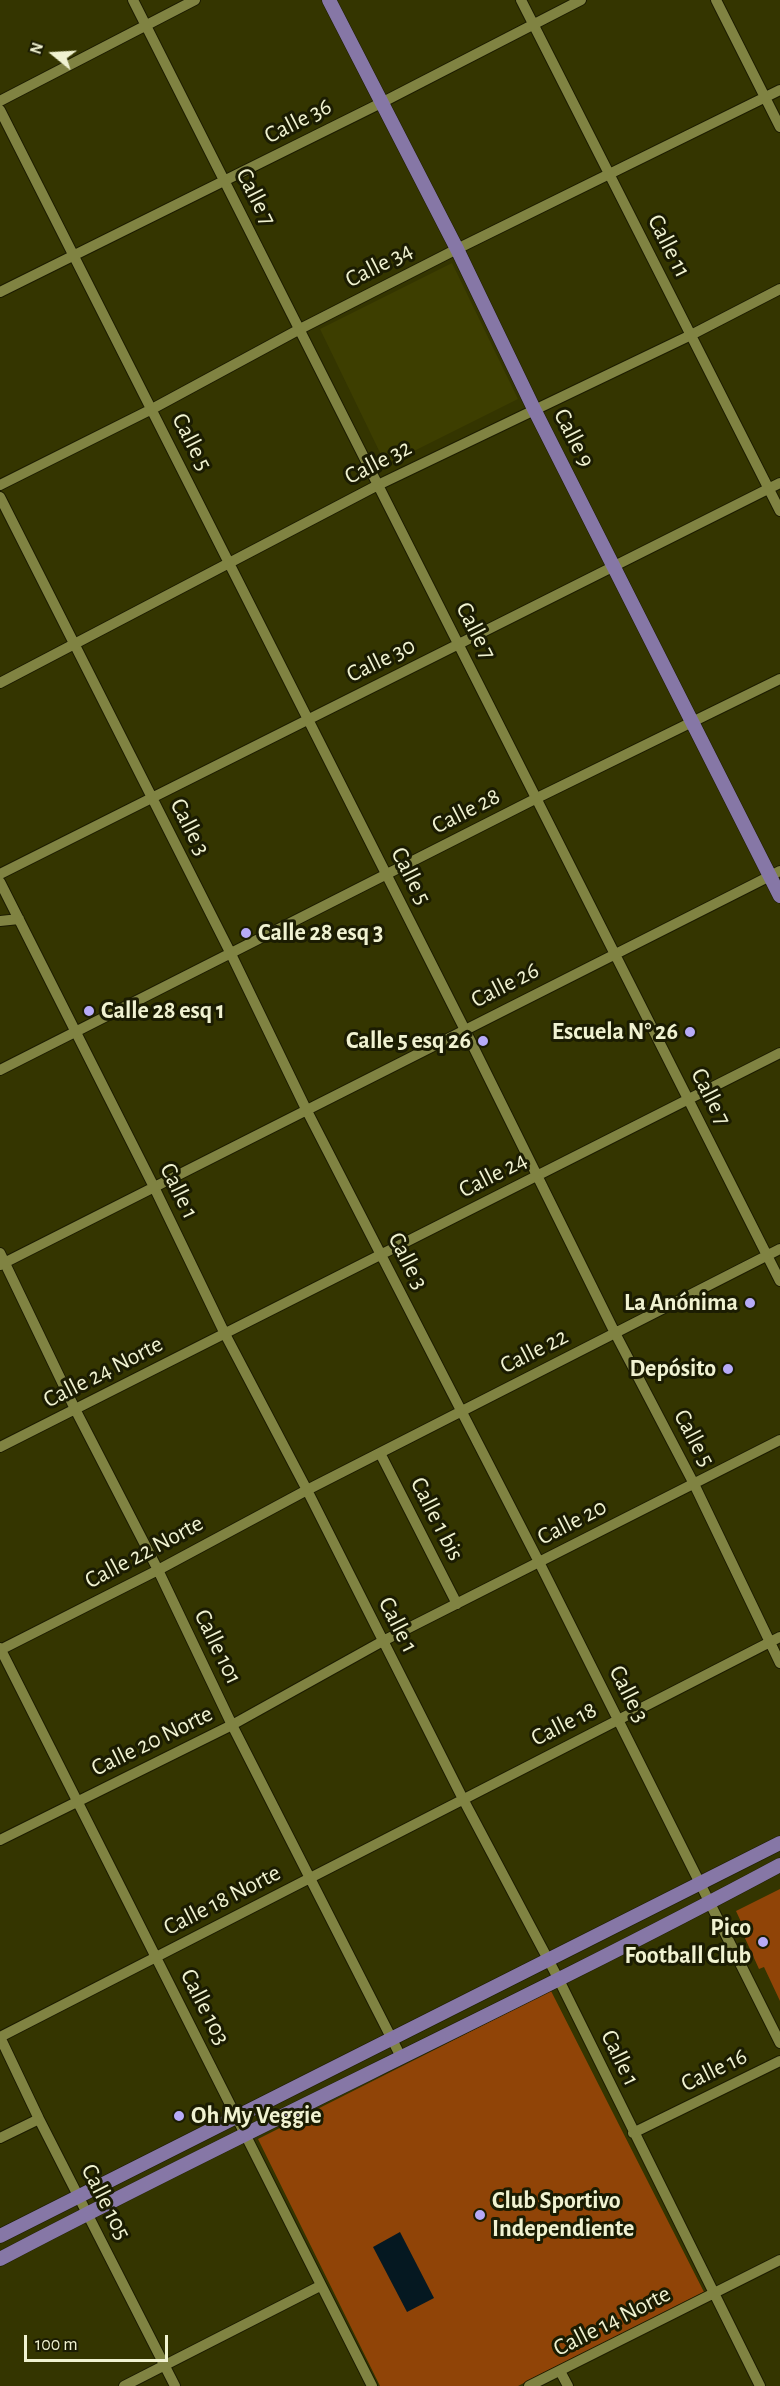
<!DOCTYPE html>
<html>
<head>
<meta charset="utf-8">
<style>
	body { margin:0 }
	#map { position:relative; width:780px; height:2386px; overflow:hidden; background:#343500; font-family:"Alegreya Sans",sans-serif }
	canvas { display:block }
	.north { position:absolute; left:24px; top:24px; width:60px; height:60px; -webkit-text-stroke:4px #1b1c02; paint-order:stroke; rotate:288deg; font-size:16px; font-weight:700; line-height:24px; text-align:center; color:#f0f2d1 }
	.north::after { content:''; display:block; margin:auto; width:21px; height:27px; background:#f0f2d1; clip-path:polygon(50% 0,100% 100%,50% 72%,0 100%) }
	.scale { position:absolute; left:24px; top:2335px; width:144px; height:27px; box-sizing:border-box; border:3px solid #f0f2d1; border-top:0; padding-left:8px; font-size:18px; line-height:21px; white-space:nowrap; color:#f0f2d1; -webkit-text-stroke:4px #1b1c02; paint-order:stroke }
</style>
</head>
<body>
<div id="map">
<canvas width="780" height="2386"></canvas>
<div class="north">N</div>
<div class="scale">100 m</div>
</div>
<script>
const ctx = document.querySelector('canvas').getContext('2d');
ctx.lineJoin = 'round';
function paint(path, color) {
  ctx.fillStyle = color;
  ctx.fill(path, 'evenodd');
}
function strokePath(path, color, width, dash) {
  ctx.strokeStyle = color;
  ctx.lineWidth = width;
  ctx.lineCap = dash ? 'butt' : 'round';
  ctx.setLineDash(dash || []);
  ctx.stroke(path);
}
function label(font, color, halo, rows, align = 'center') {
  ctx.font = font + ' "Alegreya Sans",sans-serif';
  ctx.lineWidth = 6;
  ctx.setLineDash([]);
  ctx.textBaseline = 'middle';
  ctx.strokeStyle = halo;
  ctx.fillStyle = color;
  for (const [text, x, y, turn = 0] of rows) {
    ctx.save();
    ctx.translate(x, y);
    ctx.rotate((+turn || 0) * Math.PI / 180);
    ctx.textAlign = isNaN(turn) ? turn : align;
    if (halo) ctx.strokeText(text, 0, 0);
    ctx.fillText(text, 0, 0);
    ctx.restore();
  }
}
paint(new Path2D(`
	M452 263 518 399 386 465 320 329Z`), '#3d3e00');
paint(new Path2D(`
	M780 1889V2001L764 1967 759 1969 739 1925 742 1924 736 1911Z
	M551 1991 704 2292 518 2386H380L258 2139Z`), '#904407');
paint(new Path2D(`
	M400 2232 434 2298 407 2312 373 2247Z`), '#051821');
const minor = new Path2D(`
	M133 0 780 1281
	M521 0 780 511
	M716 0 780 127
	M0 101 195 0
	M0 110 465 1030 615 1333 694 1484 780 1663
	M0 292 381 103 581 0
	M0 485 152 409 300 329 457 249 780 90
	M0 497 230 952 306 1109 539 1562 780 2043
	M0 683 378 485 691 335 780 289
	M0 874 780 483
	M0 882 154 1187 225 1334 307 1490 463 1799 559 1980 760 2386
	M0 921 19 919
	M0 1070 537 798 780 679
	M0 1253 75 1409 158 1570 232 1725 401 2057
	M0 1265 780 871
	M0 1447 780 1053
	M380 1453 457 1604
	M0 1648 372 2386
	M0 1650 158 1570 307 1490 780 1249
	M0 1840 232 1725 383 1641 780 1440
	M0 2037 780 1637
	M0 2037 39 2119 175 2386
	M633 2133 780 2061
	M0 2138 39 2119
	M560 2371 568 2386
	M124 2386 320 2286
	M529 2386 780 2260`);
const major = new Path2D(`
	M329 0 457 249 534 409 780 896
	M0 2236 780 1843
	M0 2259C258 2123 523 2003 780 1865`);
strokePath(minor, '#1c1c00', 12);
strokePath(major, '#1c1c00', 15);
strokePath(minor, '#808342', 10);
strokePath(major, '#8677a6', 14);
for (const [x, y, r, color] of [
	[246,933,6,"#b7abf8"],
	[89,1011,6,"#b7abf8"],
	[690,1032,6,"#b7abf8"],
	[483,1041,6,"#b7abf8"],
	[750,1303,6,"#b7abf8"],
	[728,1369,6,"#b7abf8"],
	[763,1942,6,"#b7abf8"],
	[179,2116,6,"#b7abf8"],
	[480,2215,6,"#b7abf8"]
]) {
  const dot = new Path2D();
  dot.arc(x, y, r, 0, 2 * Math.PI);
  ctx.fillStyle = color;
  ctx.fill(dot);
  strokePath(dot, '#1b1c02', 2);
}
label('24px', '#f0f2d1', '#1b1c02', [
	["Calle 36",298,121,-27],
	["Calle 7",256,197,63],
	["Calle 11",669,246,63],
	["Calle 34",379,265,-27],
	["Calle 9",574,438,63],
	["Calle 5",192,442,63],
	["Calle 32",378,462,-27],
	["Calle 7",476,631,63],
	["Calle 30",381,660,-26],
	["Calle 28",466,811,-27],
	["Calle 3",190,827,63],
	["Calle 5",411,876,63],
	["Calle 26",505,985,-27],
	["Calle 7",711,1097,63],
	["Calle 24",493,1175,-27],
	["Calle 1",179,1191,64],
	["Calle 3",408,1261,63],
	["Calle 22",534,1351,-27],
	["Calle 24 Norte",103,1372,-27],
	["Calle 5",694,1438,62],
	["Calle 1 bis",437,1519,63],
	["Calle 20",572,1522,-27],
	["Calle 22 Norte",144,1552,-28],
	["Calle 1",398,1625,63],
	["Calle 101",218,1647,64],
	["Calle 3",629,1694,63],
	["Calle 18",564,1724,-27],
	["Calle 20 Norte",152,1741,-26],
	["Calle 18 Norte",222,1900,-27],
	["Calle 103",205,2007,63],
	["Calle 1",620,2058,64],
	["Calle 16",714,2070,-26],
	["Calle 105",106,2202,63],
	["Calle 14 Norte",612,2321,-27]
]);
label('bold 24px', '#f0f2d1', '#1b1c02', [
	["Calle 28 esq 3",258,933,"left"],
	["Calle 28 esq 1",101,1011,"left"],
	["Escuela N° 26",678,1032],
	["Calle 5 esq 26",471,1041],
	["La Anónima",738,1303],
	["Depósito",716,1369],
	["Pico",751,1928],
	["Football Club",751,1956],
	["Oh My Veggie",191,2116,"left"],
	["Club Sportivo",492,2201,"left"],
	["Independiente",492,2229,"left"]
], 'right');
</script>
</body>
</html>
